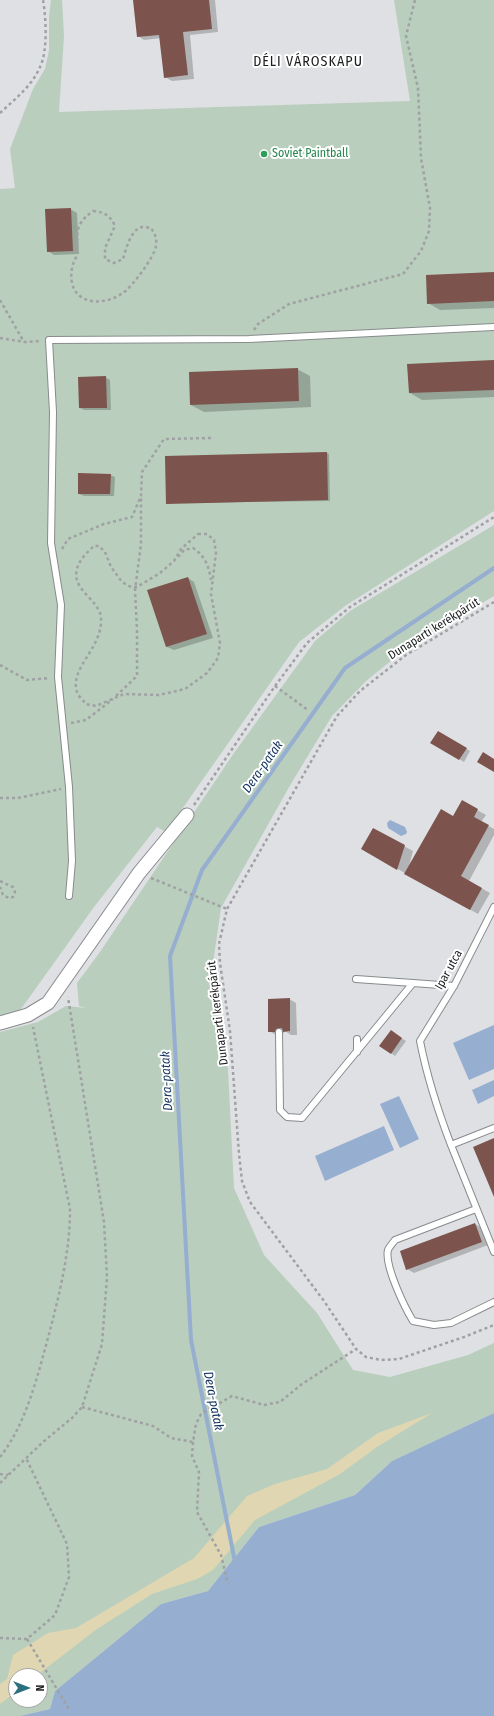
<!DOCTYPE html>
<html>
<head>
<meta charset="utf-8">
<style>
	body { margin:0 }
	#map { position:relative; width:494px; height:1716px; overflow:hidden; background:#dee0e3; font-family:"Fira Sans Condensed",sans-serif }
	canvas { display:block }
	.north { position:absolute; left:8px; top:1668px; width:40px; height:40px; box-sizing:border-box; background:#fff; border:1px solid #a4a5a5; border-radius:50%; rotate:90deg; font-size:11px; font-weight:700; line-height:16px; text-align:center; color:#1c1d1e }
	.north::after { content:''; display:block; margin:auto; width:14px; height:18px; background:#2a707e; clip-path:polygon(50% 0,100% 100%,50% 72%,0 100%) }
</style>
</head>
<body>
<div id="map">
<canvas width="494" height="1716"></canvas>
<div class="north">N</div>
</div>
<script>
const ctx = document.querySelector('canvas').getContext('2d');
ctx.lineJoin = 'round';
function paint(path, color) {
  ctx.fillStyle = color;
  ctx.fill(path, 'evenodd');
}
function strokePath(path, color, width, dash) {
  ctx.strokeStyle = color;
  ctx.lineWidth = width;
  ctx.lineCap = dash ? 'butt' : 'round';
  ctx.setLineDash(dash || []);
  ctx.stroke(path);
}
function label(font, color, halo, rows, align = 'center') {
  ctx.font = font + ' "Fira Sans Condensed",sans-serif';
  ctx.lineWidth = 4;
  ctx.setLineDash([]);
  ctx.textBaseline = 'middle';
  ctx.strokeStyle = halo;
  ctx.fillStyle = color;
  for (const [text, x, y, turn = 0] of rows) {
    ctx.save();
    ctx.translate(x, y);
    ctx.rotate((+turn || 0) * Math.PI / 180);
    ctx.textAlign = isNaN(turn) ? turn : align;
    if (halo) ctx.strokeText(text, 0, 0);
    ctx.fillText(text, 0, 0);
    ctx.restore();
  }
}
paint(new Path2D(`
	M51 0H62L64 36 59 112 410 101 394 0H494V511L345 606 299 642 166 832 157 827 94 907 16 1016 0 1019V189L15 188 10 149 33 89 45 69 49 50V16Z
	M494 525V596L408 647 366 681 332 716 292 782 221 908 213 963 228 1070 234 1188 264 1255 317 1313 353 1370 390 1377 468 1355 494 1343V1413L392 1461 355 1495 259 1527 208 1591 161 1604 55 1691 50 1709 20 1716H0V1032L38 1022 66 1006 86 1008 79 1006 77 983 100 952 234 753 315 641 350 611ZM16 1676H40V1700H16Z`), '#b9cebc');
paint(new Path2D(`
	M432 1413 377 1447 340 1474 255 1520 213 1570 197 1579 152 1594 97 1629 36 1676H16V1692L0 1704V1684L7 1679 13 1655 48 1633 76 1628 194 1558 247 1496 275 1484 327 1469 378 1433Z`), '#e0d7b2');
paint(new Path2D(`
	M390 820 405 827 407 832 406 834 401 836 388 828 387 823Z
	M494 1025V1069L469 1080 453 1043Z
	M494 1080V1096L478 1104 472 1090Z
	M399 1096 419 1139 400 1148 380 1104Z
	M384 1126 394 1150 325 1181 315 1156Z
	M494 1413V1716H20L50 1709 55 1691 161 1604 208 1591 259 1527 355 1495 392 1461Z`), '#96aed0');
paint(new Path2D(`
	M134 0H215L218 32 190 35 194 79 172 81 165 77 161 38 144 40 138 36Z
	M70 209 77 213 79 254 54 255 48 251Z
	M494 273V308L440 310 428 303Z
	M494 361V397L422 400 410 393Z
	M297 369 310 376 311 407 204 412 191 405Z
	M105 377 110 380 111 410H84L80 408Z
	M327 453 329 454 330 501 167 503Z
	M110 475 115 477 114 496H84L79 494Z
	M188 578 194 582 213 638 174 650 167 647Z
	M438 732 470 751 464 762 432 743Z
	M463 802 486 815 481 822 494 829V835L469 881 490 893 478 914 362 849 373 829 413 851 409 866 454 818Z
	M289 999 296 1003 297 1035H291L285 1031 282 1035H276L269 1031Z
	M395 1034 406 1041 395 1056 391 1053Z
	M475 1224 482 1228 488 1245 414 1273 407 1269Z`), '#0003');
strokePath(new Path2D(`
	M235 1562 191 1340 170 956 202 870 345 668 494 568`), '#96aed0', 4);
paint(new Path2D(`
	M133 0H209L212 29 183 32 188 75 164 78 159 35 137 37Z
	M71 208 73 251 47 252 45 209Z
	M494 272V301L427 304 426 275Z
	M494 360V390L409 393 407 364Z
	M298 368 299 401 190 405 189 372Z
	M106 376 107 408H79L78 377Z
	M327 452 328 500 166 504 165 456Z
	M78 473 111 474 110 494H78Z
	M188 577 207 634 166 647 147 590Z
	M438 731 467 748 459 760 430 743Z
	M483 752 494 759V772L477 762Z
	M462 800 478 809 474 817 489 825 461 876 482 888 470 910 404 874 441 809 453 816Z
	M373 828 405 845 397 870 361 849Z
	M290 998V1031L283 1032 282 1028H279L275 1032H268V999Z
	M391 1030 402 1038 391 1054 379 1046Z
	M494 1138V1197L473 1147Z
	M475 1223 482 1242 406 1270 400 1251Z`), '#7c534d');
const lane = new Path2D(`
	M69 896 72 861 69 787 58 677 61 605 51 543 53 412 49 340 249 339 494 327
	M356 979 413 983
	M279 1032 280 1110 287 1117 302 1118 413 983 454 986
	M357 1039V1052
	M494 1128 451 1145 494 1252
	M451 1145C438 1111 427 1077 420 1041L454 986 494 907
	M476 1209 395 1240C393 1243 389 1247 388 1250 384 1265 405 1308 413 1321L434 1325 451 1323 494 1302`);
const street = new Path2D(`
	M0 1023 28 1015 48 1003 139 873 187 815`);
strokePath(lane, '#888b8d', 8);
strokePath(street, '#888b8d', 15);
strokePath(new Path2D(`
	M0 113C15 99 32 86 40 67 48 51 46 17 43 0
	M93 211C104 212 110 215 115 226L105 248V259L114 263 123 259C126 249 131 229 142 227 145 226 149 228 151 228 155 234 157 238 156 246 155 256 132 287 123 293 99 309 66 303 72 268 72 264 75 261 76 257 80 234 71 227 93 211Z
	M0 300 24 342
	M254 330 258 324 289 304 403 274 421 251 429 231 430 208 421 158 418 88 406 36 415 0
	M0 338 25 342 41 341
	M198 534H207L214 540 216 553 211 594 220 643 218 658 207 673 185 689 159 695 124 694 96 706 86 704C83 700 78 696 77 692 69 668 103 648 101 618 101 612 97 607 93 602 88 596 79 588 77 580 73 566 85 554 94 546H99L105 552 111 567 122 582 131 587H137L160 573 174 561 181 549Z
	M62 549 68 539 104 524 132 517 141 496 142 472 164 439 214 438
	M178 557 184 550 193 548C205 556 209 566 211 580
	M494 602 406 655 360 691 337 716 227 909 219 944 220 963 230 1031 239 1154 242 1181 250 1202 324 1301 356 1349 366 1357 381 1360 399 1359 464 1337 494 1325
	M0 665 27 680 49 678
	M275 686 308 710
	M116 696 137 676V630L135 590 141 544V496
	M71 723 86 720 113 699
	M0 798H18L61 789
	M194 805 275 686 307 643 350 607 494 517
	M151 878 227 909
	M0 881 13 887 15 892 13 897 9 898 3 895 0 887
	M82 1407 153 1426 171 1438 193 1442 196 1424 201 1414 232 1396 264 1405 280 1402 302 1384 356 1349
	M193 1442 192 1456 199 1472 197 1512 221 1555 228 1584
	M0 1457C26 1424 37 1378 48 1338 59 1296 70 1253 70 1209L33 1027
	M0 1474 8 1475
	M0 1483 43 1442 72 1418 82 1407 102 1344 107 1277 104 1222 68 997
	M0 1638 27 1639 55 1615 69 1577 67 1544 26 1458
	M27 1639 70 1711`), '#9fa1a3', 2.5, [3, 3]);
strokePath(lane, '#fff', 6);
strokePath(street, '#fff', 13);
for (const [x, y, r, color] of [
	[264,154,4,"#2e9e5b"]
]) {
  const dot = new Path2D();
  dot.arc(x, y, r, 0, 2 * Math.PI);
  ctx.fillStyle = color;
  ctx.fill(dot);
  strokePath(dot, '#fff', 1.5);
}
label('12px', '#27864d', '#fff', [
	["Soviet Paintball",272,154]
], 'left');
label('12px', '#1c1d1e', '#fff', [
	["Dunaparti kerékpárút",434,629,-32],
	["Ipar utca",449,970,-61],
	["Dunaparti kerékpárút",218,1013,-97]
]);
label('italic 13px', '#12315d', '#fff', [
	["Dera-patak",263,767,-55],
	["Dera-patak",167,1081,-93],
	["Dera-patak",213,1401,79]
]);
ctx.letterSpacing = '1px';
label('14px', '#1c1d1e', '#fff', [
	["DÉLI VÁROSKAPU",308,62]
]);
ctx.letterSpacing = '0px';
</script>
</body>
</html>
